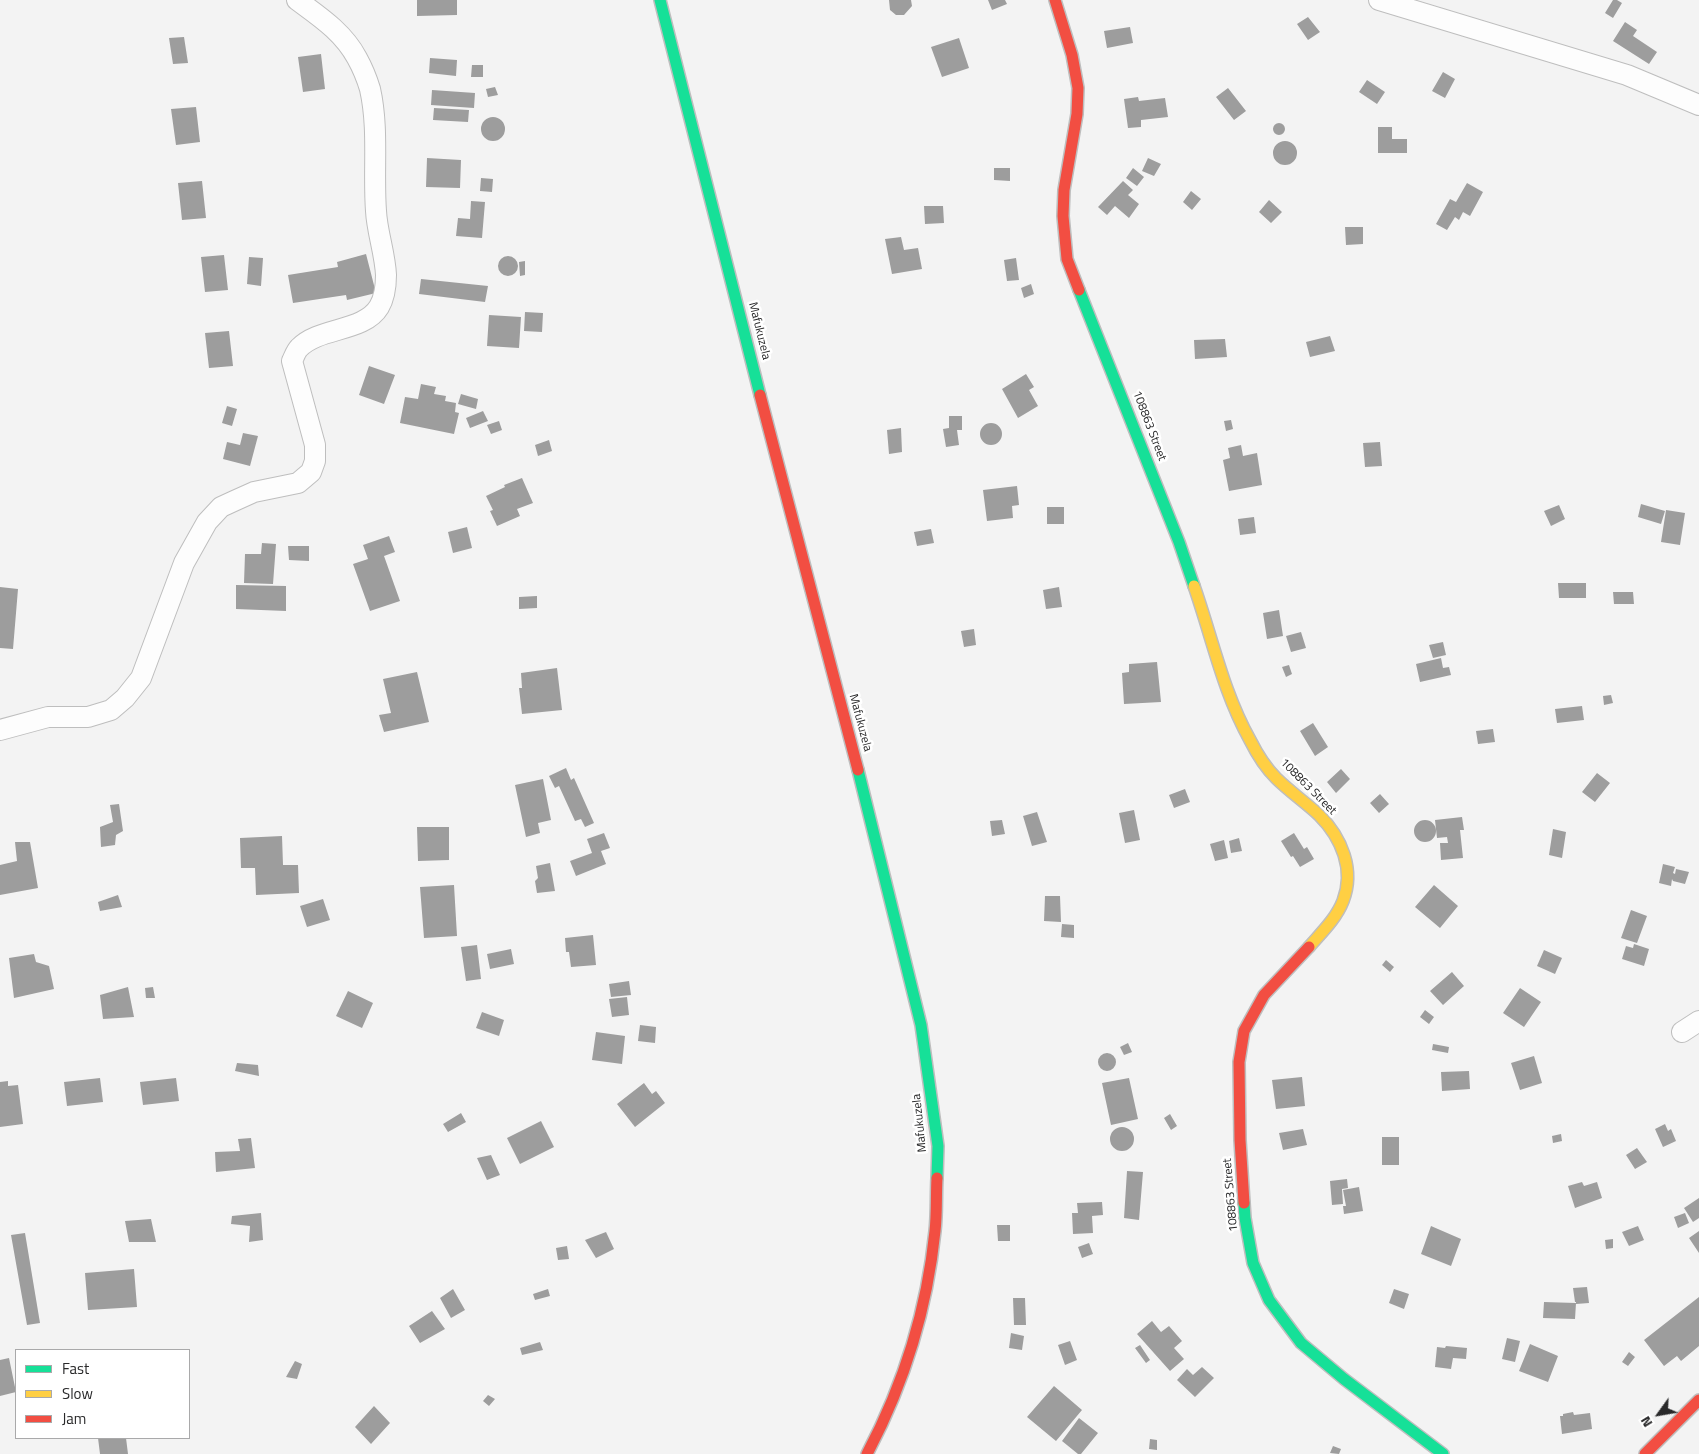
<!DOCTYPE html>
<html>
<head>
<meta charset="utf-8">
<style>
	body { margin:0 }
	#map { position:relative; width:1699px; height:1454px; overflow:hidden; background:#f3f3f3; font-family:"Titillium Web",sans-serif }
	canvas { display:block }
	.legend { position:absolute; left:15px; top:1349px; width:175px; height:90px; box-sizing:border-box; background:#fff; border:1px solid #a9a9aa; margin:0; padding:6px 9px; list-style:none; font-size:15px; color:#29292a }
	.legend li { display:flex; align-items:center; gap:10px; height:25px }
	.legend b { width:25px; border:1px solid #a9a9aa }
	.north { position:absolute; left:1634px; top:1389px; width:50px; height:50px; -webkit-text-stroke:4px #fff; paint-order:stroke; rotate:238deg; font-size:14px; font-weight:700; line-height:20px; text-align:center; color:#29292a }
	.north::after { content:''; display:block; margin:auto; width:18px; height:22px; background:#29292a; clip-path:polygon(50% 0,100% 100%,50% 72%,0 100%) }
</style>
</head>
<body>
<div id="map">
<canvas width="1699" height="1454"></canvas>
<ul class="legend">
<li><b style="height:6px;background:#16e098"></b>Fast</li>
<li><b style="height:6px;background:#ffcf43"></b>Slow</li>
<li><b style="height:6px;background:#f24e42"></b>Jam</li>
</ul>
<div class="north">N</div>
</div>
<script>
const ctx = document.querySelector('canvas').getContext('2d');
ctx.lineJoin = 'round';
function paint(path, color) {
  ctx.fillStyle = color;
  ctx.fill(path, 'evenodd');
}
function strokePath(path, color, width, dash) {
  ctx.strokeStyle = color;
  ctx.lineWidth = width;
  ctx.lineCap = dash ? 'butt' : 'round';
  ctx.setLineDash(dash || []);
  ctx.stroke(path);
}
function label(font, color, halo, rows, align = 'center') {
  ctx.font = font + ' "Titillium Web",sans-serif';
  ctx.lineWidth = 5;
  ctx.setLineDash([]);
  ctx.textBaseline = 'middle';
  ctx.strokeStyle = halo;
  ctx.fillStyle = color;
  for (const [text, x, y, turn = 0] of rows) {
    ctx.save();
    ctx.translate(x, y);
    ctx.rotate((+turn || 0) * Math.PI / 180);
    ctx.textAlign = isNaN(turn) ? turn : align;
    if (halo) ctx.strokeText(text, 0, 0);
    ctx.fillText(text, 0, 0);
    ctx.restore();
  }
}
paint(new Path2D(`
	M417 0H457V15L417 16Z
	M889 0H911L912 6 904 15H896L890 10Z
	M988 0H1005L1007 4 992 10Z
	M1613 0H1617L1622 3 1613 18 1605 13Z
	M1308 17 1320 32 1308 40 1297 24Z
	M1625 22 1637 30 1633 36 1657 52 1649 64 1613 41Z
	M1130 27 1133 43 1107 48 1104 31Z
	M184 37 188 63 173 64 169 38Z
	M959 38 969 68 942 77 931 47Z
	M321 54 325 89 303 92 298 57Z
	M430 58 457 60 456 76 429 73Z
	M472 65H483V77H471Z
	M1443 72 1455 79 1445 98 1432 91Z
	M1367 80 1385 92 1377 104 1359 92Z
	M495 87 498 95 488 97 486 89Z
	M1228 88 1246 111 1234 120 1216 97Z
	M432 90 475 93 474 108 431 105Z
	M1138 97 1139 101 1165 98 1168 117 1141 120V127L1128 128 1124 99Z
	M196 107 200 142 176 145 171 109Z
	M434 108 469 110 468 122 433 120Z
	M481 129a12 12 0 1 1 24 0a12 12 0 1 1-24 0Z
	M1273 129a6 6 0 1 1 12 0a6 6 0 1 1-12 0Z
	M1378 127H1392V139H1407V153H1378Z
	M1273 153a12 12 0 1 1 24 0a12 12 0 1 1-24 0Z
	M427 158 461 160 460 188 426 187Z
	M1148 158 1161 164 1154 176 1142 171Z
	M994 168H1010V181L994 180Z
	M1133 168 1144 177 1137 186 1126 178Z
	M481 178 493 179 492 192 480 191Z
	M202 181 206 218 182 220 178 183Z
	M1123 181 1133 190 1128 195 1139 204 1129 218 1115 206 1107 215 1098 207Z
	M1467 183 1483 192 1470 216 1463 212 1459 220 1455 217 1447 230 1436 224 1450 199 1456 202Z
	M1191 191 1201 199 1192 210 1183 202Z
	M1269 200 1282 212 1271 223 1259 212Z
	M471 201 485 202 482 238 456 236 458 218 470 219Z
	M924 206H943L944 223 925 224Z
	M1345 227H1363V244L1346 245Z
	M901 237 904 250 918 248 922 269 892 274 885 239Z
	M366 254 376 293 347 300 346 295 293 303 288 275 338 267 337 262Z
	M224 255 228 290 205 292 201 257Z
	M498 266a10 10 0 1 1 20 0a10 10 0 1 1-20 0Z
	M249 257 263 258 261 286 247 284Z
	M1016 258 1019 280 1007 281 1004 260Z
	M525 261V275L520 276 519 262Z
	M421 279 488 286 485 302 419 294Z
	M1031 284 1034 294 1024 298 1021 288Z
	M525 312 543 313 542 332 524 331Z
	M489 315 521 317 519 348 487 346Z
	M229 331 233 366 209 368 205 333Z
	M1330 336 1335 351 1310 357 1306 342Z
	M1225 339 1227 357 1195 359 1194 340Z
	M369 366 395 375 384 404 359 395Z
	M1026 374 1034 387 1029 390 1038 406 1018 418 1002 389Z
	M421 384 436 387 434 394 446 396 445 401 456 403 455 412 459 413 454 434 400 423 405 397 418 399Z
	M461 394 478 399 476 409 458 404Z
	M227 406 237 409 232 426 222 423Z
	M483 411 488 421 470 428 466 418Z
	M949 416H962V430H957L959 445 946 447 943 429 949 428Z
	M1231 420 1233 429 1226 431 1224 421Z
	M499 421 502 430 491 434 487 425Z
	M980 434a11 11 0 1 1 22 0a11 11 0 1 1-22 0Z
	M901 428 902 452 889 454 887 430Z
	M243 433 258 436 250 466 223 459 227 442 240 445Z
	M549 440 552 451 538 456 535 445Z
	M1380 442 1382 466 1365 467 1363 443Z
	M1241 445 1243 456 1257 453 1262 485 1229 491 1223 460 1230 458 1228 448Z
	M522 478 533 503 517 509 520 516 497 526 490 511 493 510 486 496 505 487 504 485Z
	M1017 486 1019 505 1012 506 1013 518 987 521 983 490Z
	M1641 504 1665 511 1661 524 1638 517Z
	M1559 505 1565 519 1551 526 1544 511Z
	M1047 507H1064V524H1047Z
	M1666 510 1685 513 1680 545 1661 542Z
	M1254 517 1256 533 1240 535 1238 519Z
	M467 527 472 548 453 553 448 532Z
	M931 529 934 543 917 546 914 532Z
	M389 536 395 552 384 556 400 601 370 611 353 564 368 559 363 545Z
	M262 543 276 544 273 584 244 583 245 554H261Z
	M288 546H309V561L289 560Z
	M1558 583H1586V598H1559Z
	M236 585 286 586V611L236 609Z
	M0 587 18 589 13 649 0 648Z
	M1059 587 1062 607 1046 609 1043 590Z
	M1613 592H1633L1634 604H1614Z
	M537 596V608L519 609V597Z
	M1279 610 1283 636 1267 639 1263 613Z
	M974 629 976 645 964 647 961 631Z
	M1301 632 1306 648 1291 652 1286 636Z
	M1443 642 1446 655 1433 658 1429 645Z
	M1441 658 1443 668 1449 667 1451 675 1420 682 1416 664Z
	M1157 662 1161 702 1124 704 1122 673 1129 672V664Z
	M1289 665 1292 674 1286 677 1282 667Z
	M557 668 562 710 522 714 519 688H522L521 673Z
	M417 672 429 722 384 732 379 715 391 713 383 679Z
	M1611 695 1613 703 1604 705 1603 696Z
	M1582 706 1584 720 1557 723 1555 709Z
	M1313 723 1328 747 1315 756 1300 731Z
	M1493 729 1495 742 1478 744 1476 731Z
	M566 768 571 780 574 778 594 823 585 827 581 819 575 821 559 786 555 788 549 776Z
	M1341 769 1350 779 1336 793 1327 782Z
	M1597 773 1610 783 1595 802 1582 792Z
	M543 779 551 820 538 823 540 833 526 837 515 785Z
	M1185 789 1190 802 1174 808 1169 795Z
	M1380 794 1389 804 1379 813 1370 803Z
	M119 804 123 831 116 835 115 845 101 847 100 827 113 822 110 805Z
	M1134 810 1140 840 1125 843 1119 813Z
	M1037 812 1047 842 1032 846 1023 816Z
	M1462 817 1464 830H1460L1463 858 1441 860 1440 843H1448L1447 837 1437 838 1435 820Z
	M1002 820 1005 834 992 836 990 821Z
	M1414 831a11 11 0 1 1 22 0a11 11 0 1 1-22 0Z
	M417 827H449V860L418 861Z
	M1553 829 1566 832 1562 858 1549 855Z
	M604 833 610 848 601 851 606 864 576 876 570 861 592 853 587 839Z
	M1294 833 1304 849 1307 847 1314 859 1300 867 1293 856 1291 857 1281 841Z
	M282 836 283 865H298L299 893 256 895 255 868H241L240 838Z
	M1239 838 1242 851 1231 853 1229 841Z
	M1224 840 1228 858 1215 861 1210 844Z
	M15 842H30L38 888 0 895V865L17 861Z
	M550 863 555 891 537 893 535 881 538 878 536 866Z
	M1663 864 1675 867 1673 873 1675 874 1676 869 1689 872 1685 884 1673 881 1672 879 1671 886 1659 883Z
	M454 885 457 936 424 938 420 887Z
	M1434 885 1458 906 1440 928 1415 907Z
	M118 895 122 907 100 911 98 902Z
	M1045 896H1060L1061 922 1044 921Z
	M323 899 330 920 307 927 300 906Z
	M1631 910 1647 916 1637 943 1621 938Z
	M1062 924 1074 925V938L1061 937Z
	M593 935 596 965 571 967 569 952H566L565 938Z
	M1634 944 1649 949 1644 966 1622 959 1626 946 1633 948Z
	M477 945 481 979 466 981 461 947Z
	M511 949 514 964 490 969 487 954Z
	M1544 950 1562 958 1555 974 1537 966Z
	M34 954 36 962 49 966 54 989 14 998 9 958Z
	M1386 960 1394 967 1390 972 1382 965Z
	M1452 972 1464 986 1443 1005 1430 991Z
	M629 981 631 995 611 997 609 984Z
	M128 987 134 1017 103 1019 100 995Z
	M153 987 155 998H146L145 988Z
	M1520 988 1541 1002 1524 1027 1503 1013Z
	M348 991 373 1003 362 1028 336 1016Z
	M627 997 629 1015 612 1017 609 999Z
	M1425 1010 1434 1017 1429 1024 1420 1017Z
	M482 1012 504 1020 499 1036 476 1028Z
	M640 1025 656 1027 655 1043 638 1041Z
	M596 1032 625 1036 622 1064 592 1060Z
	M1128 1043 1132 1052 1124 1055 1120 1047Z
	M1433 1044 1449 1047 1448 1053 1432 1050Z
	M1098 1062a9 9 0 1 1 18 0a9 9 0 1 1-18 0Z
	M1534 1056 1542 1083 1520 1090 1511 1063Z
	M237 1063 258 1065 259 1076 235 1071Z
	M1469 1071 1470 1089 1442 1091 1441 1072Z
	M1302 1077 1305 1106 1276 1109 1272 1080Z
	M100 1078 103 1102 67 1106 64 1082Z
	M176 1078 179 1101 143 1105 140 1082Z
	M1129 1078 1138 1119 1111 1125 1102 1083Z
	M8 1081V1086L18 1085 23 1124 0 1127V1082Z
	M644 1083 652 1094 656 1091 665 1103 635 1127 617 1104Z
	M461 1113 466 1122 448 1132 443 1124Z
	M1170 1114 1177 1126 1171 1130 1164 1118Z
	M541 1121 554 1147 520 1164 507 1138Z
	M1665 1124 1668 1131 1671 1129 1676 1141 1663 1147 1655 1129Z
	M1110 1139a12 12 0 1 1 24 0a12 12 0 1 1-24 0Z
	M1303 1129 1307 1145 1283 1150 1279 1133Z
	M1561 1134 1562 1141 1553 1143 1552 1136Z
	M1382 1137H1399V1165H1382Z
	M251 1138 255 1168 216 1172 215 1152 240 1151 238 1139Z
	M1637 1148 1647 1162 1635 1169 1626 1155Z
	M491 1155 500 1175 487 1180 477 1158Z
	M1127 1171 1143 1172 1139 1220 1124 1218Z
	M1347 1179 1348 1188 1342 1189 1343 1204 1332 1205 1330 1181Z
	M1582 1182 1584 1186 1597 1182 1602 1198 1575 1208 1568 1186Z
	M1359 1187 1363 1211 1344 1214 1343 1206H1346L1343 1190Z
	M1699 1198V1218L1693 1222 1684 1208Z
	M1102 1202 1103 1215 1092 1216 1093 1233 1073 1234 1072 1213H1078L1077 1203Z
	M261 1213 263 1240 249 1242 250 1226 231 1224 232 1216Z
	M1685 1213 1689 1223 1678 1228 1674 1217Z
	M151 1219 156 1242H129L125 1221Z
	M997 1225H1010V1241H998Z
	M1431 1226 1461 1239 1451 1266 1421 1254Z
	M1638 1226 1644 1240 1629 1246 1622 1232Z
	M1699 1231V1253L1689 1238Z
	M606 1232 614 1249 596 1258 585 1240Z
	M25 1233 40 1323 27 1325 11 1235Z
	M1613 1239V1248L1606 1249 1605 1240Z
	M1089 1243 1093 1254 1082 1258 1078 1247Z
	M567 1246 569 1259 558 1260 556 1248Z
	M134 1269 137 1307 88 1310 85 1273Z
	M1587 1287 1589 1303 1576 1304V1302H1575L1573 1288Z
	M453 1289 465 1310 451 1318 440 1298Z
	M548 1289 550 1296 535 1300 533 1294Z
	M1394 1289 1409 1294 1404 1309 1389 1303Z
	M1699 1297V1346L1681 1361 1677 1356 1664 1366 1644 1340Z
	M1013 1298H1025L1026 1325H1014Z
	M1544 1302 1576 1303 1575 1319 1543 1318Z
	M432 1311 445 1329 420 1343 409 1326Z
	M1152 1321 1161 1332 1169 1326 1182 1341 1174 1348 1184 1359 1170 1371 1137 1334Z
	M1011 1333 1024 1336 1022 1350 1009 1348Z
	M1507 1338 1520 1341 1515 1362 1502 1359Z
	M1070 1341 1077 1360 1065 1365 1058 1345Z
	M540 1342 543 1350 522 1355 520 1348Z
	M1530 1344 1558 1356 1548 1382 1519 1371Z
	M1140 1345 1150 1360 1146 1363 1135 1348Z
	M1446 1346 1467 1348 1466 1359 1453 1358 1451 1369 1435 1367 1437 1347 1445 1348Z
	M1629 1352 1635 1357 1628 1366 1622 1362Z
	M9 1358 16 1392 0 1396V1360Z
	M295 1361 302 1364 297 1379 286 1377Z
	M1202 1367 1214 1378 1195 1397 1177 1380 1187 1369 1193 1375Z
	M1054 1386 1082 1410 1056 1441 1027 1417Z
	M488 1395 495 1399 489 1406 483 1401Z
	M374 1406 390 1423 371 1444 355 1427Z
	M1573 1412 1574 1415 1590 1413 1592 1429 1562 1434 1560 1416H1563V1414Z
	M1079 1418 1098 1433 1081 1454H1078L1062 1441Z
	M98 1438H126L128 1454H100Z
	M1150 1439 1157 1440V1450L1149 1449Z
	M1333 1446 1341 1449 1339 1454 1330 1453Z`), '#9d9d9d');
const street = new Path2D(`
	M1379 0 1627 75 1699 105
	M0 730 48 717H88L111 710 125 698 141 678 184 563 207 522 221 507 234 501 254 492 298 483 311 472 315 461V445L292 361C294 357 296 351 299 348 319 327 364 332 379 307 385 297 386 287 386 275 385 253 377 232 376 211 373 170 379 129 370 89 367 79 362 67 357 58 343 32 320 17 297 0
	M1682 1032 1699 1021`);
const fast = new Path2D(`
	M660 0 760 395
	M1079 290 1179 542 1194 586
	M858 770 921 1025 938 1146 937 1178
	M1244 1203 1245 1218 1253 1263 1269 1300 1301 1343 1344 1379 1443 1454`);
const slow = new Path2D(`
	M1194 586C1212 637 1223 692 1250 740 1256 752 1266 768 1276 778 1289 791 1305 802 1319 815 1342 838 1355 870 1343 901 1336 919 1321 933 1309 947`);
const jam = new Path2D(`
	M1055 0 1072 55 1078 88 1077 114 1064 190 1063 216 1067 259 1079 290
	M760 395 858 770
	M1244 1203 1240 1140 1239 1062 1244 1031 1264 995 1309 947
	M867 1454C904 1384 927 1310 935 1231 937 1214 936 1195 937 1178
	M1645 1454 1699 1400`);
strokePath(street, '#bebebe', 22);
strokePath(fast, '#bebebe', 14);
strokePath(slow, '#bebebe', 14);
strokePath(jam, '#bebebe', 14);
strokePath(street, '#fdfdfd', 20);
strokePath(fast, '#16e098', 11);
strokePath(slow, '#ffcf43', 11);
strokePath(jam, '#f24e42', 11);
label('12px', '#29292a', '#fff', [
	["Mafukuzela",759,331,76],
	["108863 Street",1149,426,69],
	["Mafukuzela",860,723,75],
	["108863 Street",1308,787,45],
	["Mafukuzela",920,1123,-96],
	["108863 Street",1231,1195,-95]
]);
</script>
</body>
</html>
